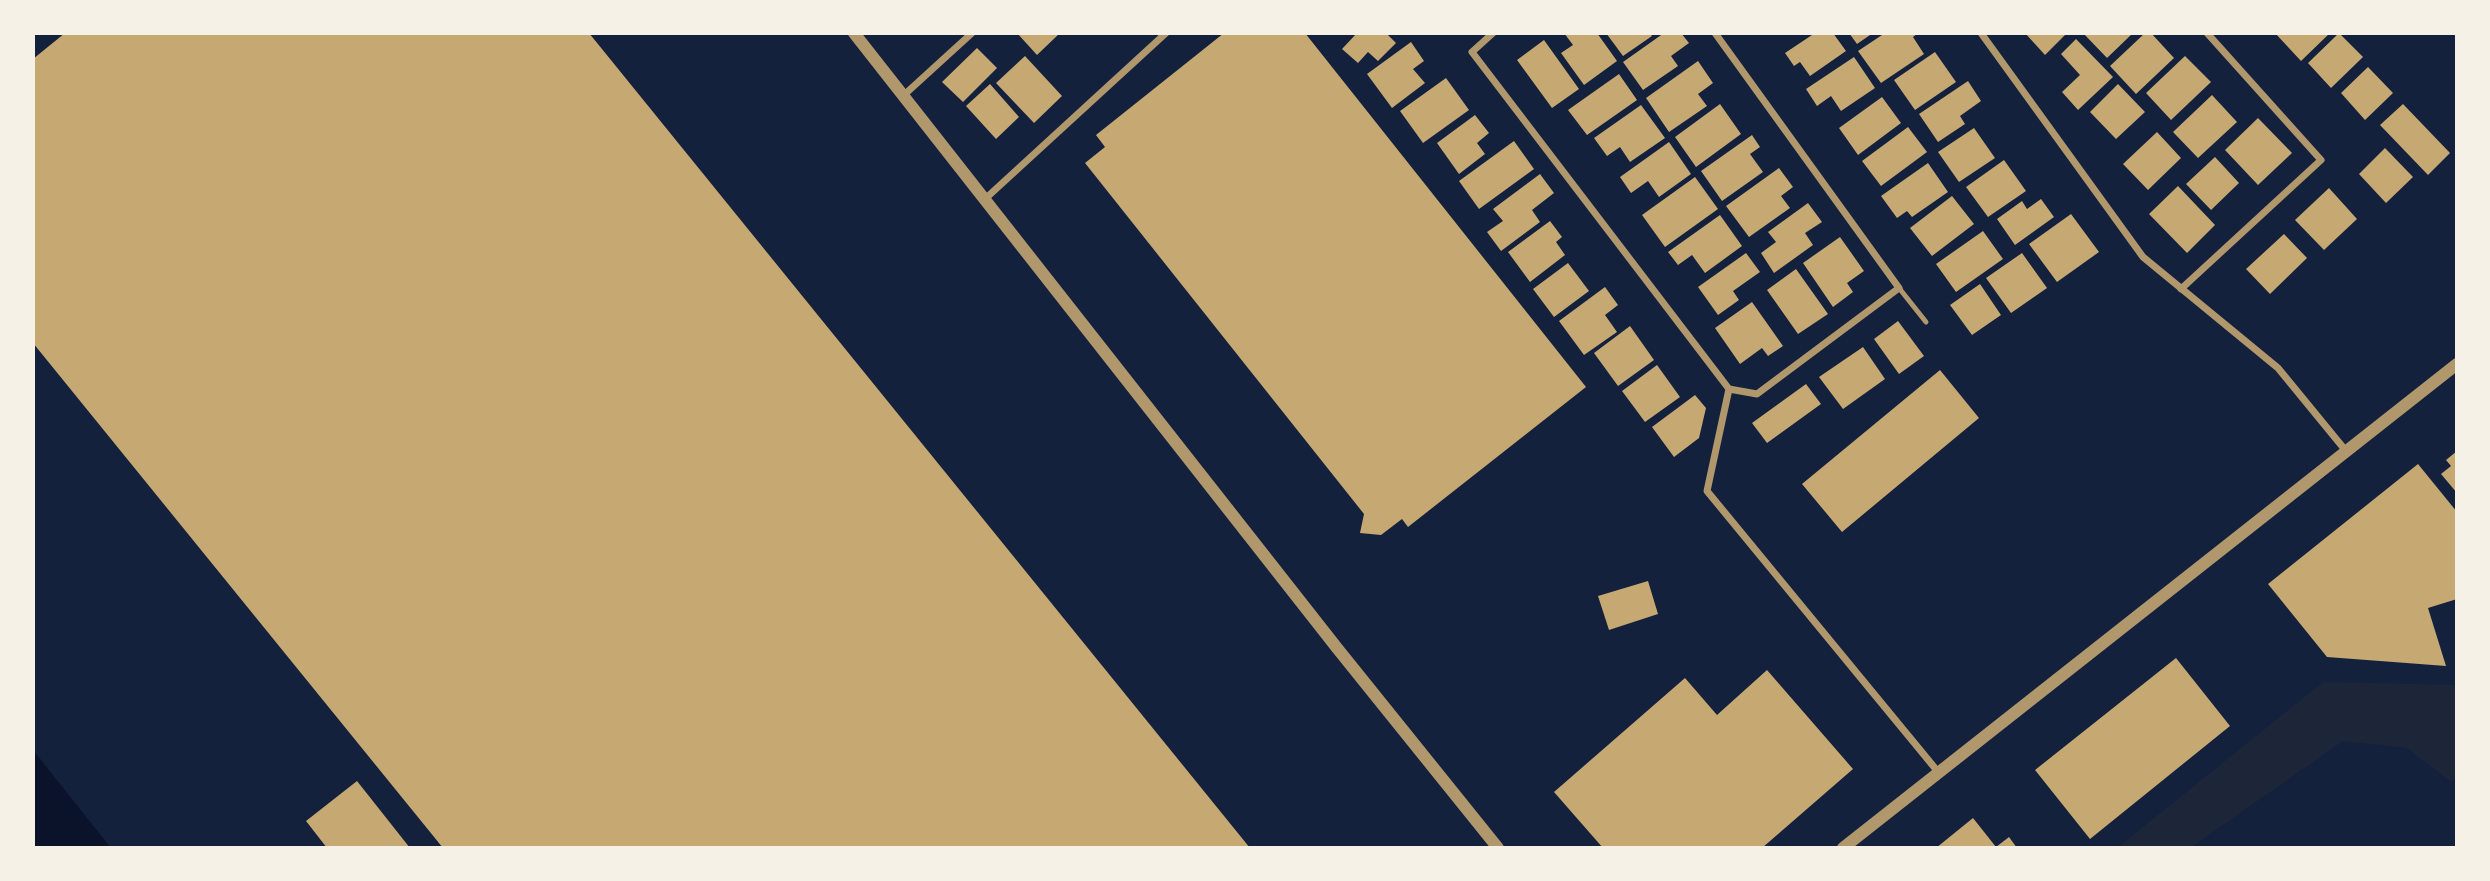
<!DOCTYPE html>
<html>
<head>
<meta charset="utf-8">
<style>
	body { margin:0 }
	#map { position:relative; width:2490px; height:881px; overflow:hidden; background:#14213d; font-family:Montserrat,sans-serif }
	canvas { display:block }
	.frame { position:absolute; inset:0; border:35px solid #f6f1e7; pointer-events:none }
</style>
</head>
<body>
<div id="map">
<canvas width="2490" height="881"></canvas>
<div class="frame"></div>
</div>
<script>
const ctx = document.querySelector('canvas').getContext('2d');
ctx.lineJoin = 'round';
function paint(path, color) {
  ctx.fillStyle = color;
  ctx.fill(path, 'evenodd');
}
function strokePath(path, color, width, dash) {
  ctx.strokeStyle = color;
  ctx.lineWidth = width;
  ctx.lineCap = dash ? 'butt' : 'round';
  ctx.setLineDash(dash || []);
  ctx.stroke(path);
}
paint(new Path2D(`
	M2323 682 2457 685V778L2451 782 2407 748 2343 741 2190 848H2117Z`), '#1d2539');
paint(new Path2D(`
	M33 750 111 848H33Z`), '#0b132b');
paint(new Path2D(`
	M65 33H589L1250 848H443L33 343V59Z
	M1017 33H1060L1037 55Z
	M1224 33H1305L1586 387 1408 527 1402 519 1381 535 1360 533 1364 514 1085 163 1105 147 1096 135Z
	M1357 33H1386L1396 43 1378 61 1368 52 1358 63 1342 49Z
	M1564 33H1597L1617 61 1584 85 1561 53 1573 45Z
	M1606 33H1650L1652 36 1623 56Z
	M1664 33H1681L1689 43 1671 56 1678 66 1643 90 1623 62Z
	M1815 33H1833L1846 51 1810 76 1800 62 1794 66 1785 53Z
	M1849 33H1873L1857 44Z
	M1885 33H1918L1913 37 1924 54 1881 83 1858 51Z
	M2025 33H2067L2045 55Z
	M2083 33H2133L2107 58Z
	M2145 33H2151L2174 58 2136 94 2110 66Z
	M2275 33H2330L2301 61Z
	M2339 33 2363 57 2331 88 2308 63Z
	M2076 39 2113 77 2078 110 2062 92 2080 75 2061 54Z
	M1544 40 1579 89 1552 108 1517 60Z
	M1411 42 1424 61 1413 69 1425 83 1392 108 1367 74Z
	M977 48 997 68 963 102 942 82Z
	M1935 52 1956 82 1915 110 1894 80Z
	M1025 56 1062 96 1034 123 996 83Z
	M2185 56 2211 82 2171 120 2146 93Z
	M1854 57 1875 88 1841 111 1831 96 1817 106 1806 89Z
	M1698 61 1713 83 1698 94 1707 106 1669 132 1646 98Z
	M2368 67 2393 93 2365 120 2341 93Z
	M1619 74 1637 100 1587 135 1568 110Z
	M1446 78 1469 110 1423 143 1400 111Z
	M1968 81 1981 101 1960 116 1965 124 1938 142 1919 114Z
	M990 84 1019 117 996 139 966 106Z
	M2118 84 2145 112 2116 139 2090 112Z
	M2212 95 2237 122 2198 158 2173 132Z
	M1882 97 1901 123 1858 155 1839 128Z
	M1720 104 1741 134 1696 167 1675 137Z
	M2403 104 2450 153 2428 175 2380 125Z
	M1641 105 1665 138 1630 162 1620 147 1607 156 1594 138Z
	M1475 115 1489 133 1477 143 1485 154 1459 174 1437 143Z
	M2258 118 2292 153 2258 185 2225 150Z
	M1908 127 1927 152 1881 186 1862 161Z
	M1974 128 1995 158 1959 182 1938 152Z
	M2157 132 2181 158 2148 190 2123 164Z
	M1752 135 1760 147 1750 154 1763 172 1722 201 1701 171Z
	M1514 141 1534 169 1479 209 1459 181Z
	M1669 142 1691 174 1659 197 1648 181 1631 193 1620 177Z
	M2385 148 2413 177 2386 203 2359 174Z
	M2215 157 2239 183 2211 210 2186 184Z
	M2004 160 2026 191 1988 217 1966 187Z
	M1928 163 1948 192 1912 217 1907 211 1897 218 1881 196Z
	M1779 168 1793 187 1781 196 1790 208 1749 237 1726 206Z
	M1540 174 1554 193 1532 210 1540 222 1501 251 1487 232 1503 221 1493 209Z
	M1695 177 1718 209 1665 247 1642 215Z
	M2178 186 2215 225 2187 253 2149 214Z
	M2329 188 2357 219 2324 250 2295 220Z
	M1952 196 1974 224 1932 256 1910 228Z
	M2041 199 2054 217 2015 245 1997 219 2022 201 2027 209Z
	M1808 203 1822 222 1805 233 1813 245 1774 273 1761 253 1776 242 1768 232Z
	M2071 214 2099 252 2057 282 2029 244Z
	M1720 215 1742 246 1705 273 1692 255 1678 265 1668 252Z
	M1550 221 1562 237 1556 242 1565 255 1530 282 1508 252Z
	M1983 231 2003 259 1956 292 1936 264Z
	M2284 234 2307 258 2270 294 2246 269Z
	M1840 237 1864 271 1847 283 1853 292 1833 307 1803 263Z
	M1746 253 1760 272 1733 291 1739 300 1718 315 1698 287Z
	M2022 253 2047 288 2011 313 1986 278Z
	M1568 263 1589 291 1554 317 1533 289Z
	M1796 269 1828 314 1798 334 1767 290Z
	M1980 284 2001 315 1972 335 1950 305Z
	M1605 287 1618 305 1605 315 1617 332 1584 355 1559 321Z
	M1752 302 1783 346 1768 356 1762 348 1740 364 1715 328Z
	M1898 321 1924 356 1899 374 1874 339Z
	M1630 326 1654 360 1618 386 1594 353Z
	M1863 347 1885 379 1843 409 1819 377Z
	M1657 365 1680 397 1645 422 1622 391Z
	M1940 370 1979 418 1842 532 1802 484Z
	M1806 384 1821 404 1767 443 1752 423Z
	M1695 395 1706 408 1699 438 1674 457 1652 427Z
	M2457 451V493L2441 474 2451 466 2446 460Z
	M2418 464 2457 512V599L2428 608 2446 666 2327 657 2268 584Z
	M1648 581 1658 614 1609 630 1598 596Z
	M2176 658 2230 726 2090 839 2035 770Z
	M1767 670 1853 769 1762 848H1603L1554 792 1685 678 1717 715Z
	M357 781 410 848H327L306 821Z
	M1973 818 1996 847 2009 837 2017 848H1936Z`), '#c6a872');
strokePath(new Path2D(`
	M1899 288 1926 322`), '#b1986c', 5);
strokePath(new Path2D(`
	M1493 33 1472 52 1729 389 1757 394 1899 288 1715 33
	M1981 33 2143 257 2278 368 2346 451
	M904 95 972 33
	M985 199 1166 33
	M2181 289 2321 160 2207 33
	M1729 389 1707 491 1939 773`), '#b1986c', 7);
strokePath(new Path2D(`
	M854 33 1337 648 1498 848
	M1843 848 2457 364`), '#b1986c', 12);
</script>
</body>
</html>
